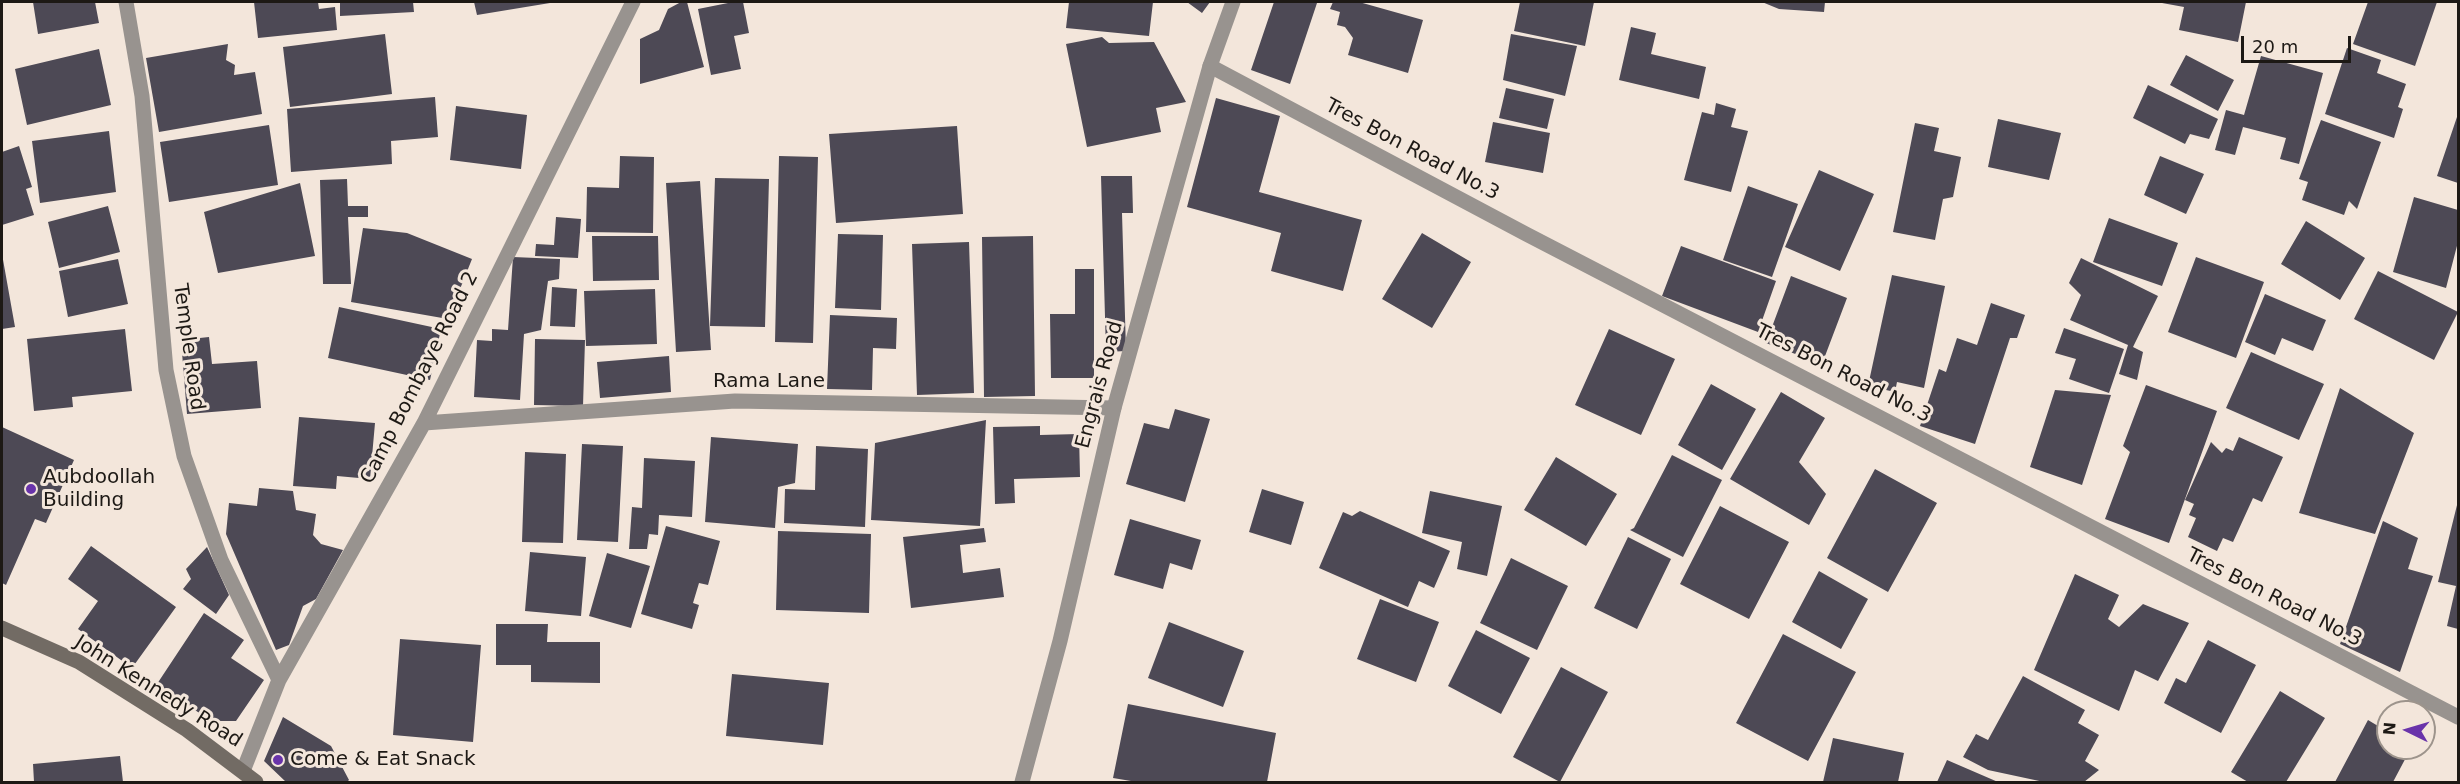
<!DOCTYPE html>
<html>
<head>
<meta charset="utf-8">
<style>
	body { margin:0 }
	#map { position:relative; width:2460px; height:784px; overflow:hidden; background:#f3e6db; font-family:"DejaVu Sans",sans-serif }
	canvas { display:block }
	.frame { position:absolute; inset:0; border:3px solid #1d1915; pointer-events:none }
	.north { position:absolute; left:2376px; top:700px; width:60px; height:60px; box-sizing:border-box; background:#f3e6db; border:2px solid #9d948c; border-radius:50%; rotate:275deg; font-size:16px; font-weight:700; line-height:24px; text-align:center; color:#1d1915 }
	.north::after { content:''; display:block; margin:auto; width:21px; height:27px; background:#6933aa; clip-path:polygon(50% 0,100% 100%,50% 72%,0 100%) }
	.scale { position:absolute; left:2241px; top:36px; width:110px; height:27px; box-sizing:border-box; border:3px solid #1d1915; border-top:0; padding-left:8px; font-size:18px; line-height:21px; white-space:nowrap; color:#1d1915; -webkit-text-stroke:4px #f3e6db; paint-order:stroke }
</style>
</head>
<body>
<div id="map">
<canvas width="2460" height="784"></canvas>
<div class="frame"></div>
<div class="north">N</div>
<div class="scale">20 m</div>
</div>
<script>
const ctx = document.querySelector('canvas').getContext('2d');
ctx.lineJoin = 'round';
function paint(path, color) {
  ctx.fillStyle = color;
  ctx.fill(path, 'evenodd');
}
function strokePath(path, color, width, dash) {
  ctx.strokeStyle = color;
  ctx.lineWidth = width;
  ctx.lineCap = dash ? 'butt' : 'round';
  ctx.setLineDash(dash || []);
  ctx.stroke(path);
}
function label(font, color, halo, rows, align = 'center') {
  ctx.font = font + ' "DejaVu Sans",sans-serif';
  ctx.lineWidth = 6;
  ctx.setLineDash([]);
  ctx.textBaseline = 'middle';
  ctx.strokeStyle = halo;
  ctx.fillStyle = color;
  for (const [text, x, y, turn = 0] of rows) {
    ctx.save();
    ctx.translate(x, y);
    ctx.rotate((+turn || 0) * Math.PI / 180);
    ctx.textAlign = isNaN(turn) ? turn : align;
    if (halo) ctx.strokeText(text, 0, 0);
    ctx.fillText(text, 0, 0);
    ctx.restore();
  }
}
paint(new Path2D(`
	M33 2H95L99 23 38 34Z
	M254 2H318L319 9 335 7 337 30 258 38Z
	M340 2H413L414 12 340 16Z
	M474 2H550V3L477 15Z
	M681 2H687L704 67 640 84V39L659 30 668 9Z
	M733 2H743L749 33 734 36 741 69 711 75 698 9Z
	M1069 2H1153L1149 36 1066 28Z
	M1187 2H1210L1202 13Z
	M1274 2 1317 3 1290 84 1251 70Z
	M1333 2H1359L1423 20 1408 73 1348 55 1353 38 1345 27 1337 25 1340 12 1330 9Z
	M1520 2H1594L1585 46 1514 31Z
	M1762 2H1825L1824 12 1779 9Z
	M2368 2H2437L2415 66 2353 44Z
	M2162 3 2246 2 2238 42 2179 30 2184 7Z
	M1631 27 1656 33 1651 54 1706 67 1699 99 1619 80Z
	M385 34 392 94 290 107 283 47Z
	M1511 34 1577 46 1565 96 1503 80Z
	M1102 37 1109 43 1154 42 1186 102 1156 108 1161 132 1087 147 1066 44Z
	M228 44 226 60 235 65 234 75 255 72 262 114 159 132 146 58Z
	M2347 48 2381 60 2377 73 2406 84 2398 107 2403 109 2394 138 2325 114Z
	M99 49 111 105 27 125 15 69Z
	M2186 55 2234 80 2218 111 2170 85Z
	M2261 56 2323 73 2299 164 2280 159 2286 138 2243 127 2235 155 2215 150 2226 110 2244 115Z
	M2148 85 2218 119 2209 139 2190 134 2185 144 2133 118Z
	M1506 88 1554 99 1547 129 1499 118Z
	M435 97 438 137 391 141 392 164 291 172 287 109Z
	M1216 98 1280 116 1259 192 1362 220 1343 291 1271 271 1281 233 1187 207Z
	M1716 103 1736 109 1731 127 1748 131 1731 192 1684 180 1702 112 1714 115Z
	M456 106 527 115 521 169 450 160Z
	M2458 114V183L2437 176Z
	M1998 119 2061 133 2049 180 1988 167Z
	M2321 120 2381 142 2357 209 2349 201 2344 215 2302 200 2308 182 2299 179Z
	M1493 122 1550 133 1543 173 1485 162Z
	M1915 123 1939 128 1934 151 1961 157 1953 197 1943 199 1935 240 1893 232Z
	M269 125 278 185 169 202 160 142Z
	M957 126 963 214 836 223 829 134Z
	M109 131 116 192 40 203 32 141Z
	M19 146 32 187 26 189 34 215 2 225V152Z
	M620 156 654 157 653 233 586 232 587 187 619 188Z
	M779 156 818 157 813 343 775 342Z
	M2160 156 2204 174 2186 214 2144 195Z
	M1819 170 1874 194 1840 271 1785 247Z
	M1101 176H1132L1133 213H1122L1126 351 1106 352Z
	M715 178 769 179 765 327 710 326Z
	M347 179 348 206H368V217H348L351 284H323L320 180Z
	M700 181 711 350 676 352 666 183Z
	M300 183 315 256 218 273 204 212Z
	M1748 186 1798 204 1772 277 1723 260Z
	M2414 197 2458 210V242L2446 288 2393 272Z
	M108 206 120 252 59 268 48 222Z
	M556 217 581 219 578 258 535 256 536 244 554 245Z
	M2109 218 2178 243 2162 286 2093 262Z
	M2306 221 2365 258 2340 300 2281 264Z
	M363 228 407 233 472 259 448 319 351 302Z
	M1422 233 1471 262 1432 328 1382 299Z
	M838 234 883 235 881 310 835 308Z
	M592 236H658L659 280 593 281Z
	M1033 236 1035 396 984 397 982 237Z
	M969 242 974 393 917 395 912 244Z
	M1681 246 1776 281 1758 332 1662 296Z
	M2 254 15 327 2 329Z
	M513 257 560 259 559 279 548 281 541 330 524 334 520 400 474 397 477 340 492 341V329L508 330Z
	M2196 257 2264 282 2236 358 2168 332Z
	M2081 258 2158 296 2133 347 2143 352 2137 380 2119 374 2128 345 2070 320 2081 295 2069 283Z
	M118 259 128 304 68 317 59 271Z
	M1075 269H1094V378H1051L1050 314H1075Z
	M2378 271 2458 312 2434 360 2354 319Z
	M1892 275 1945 286 1924 388 1897 382 1895 392 1868 386Z
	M1791 276 1847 298 1822 364 1766 343Z
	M552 287 577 289 575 327 550 326Z
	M655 289 657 344 586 346 584 291Z
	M2265 294 2326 320 2313 351 2282 338 2275 355 2245 342Z
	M1991 303 2025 315 2017 338H2010L1975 444 1920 426 1939 369 1946 372 1957 338 1977 345Z
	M339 307 441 329 430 380 328 358Z
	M830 315 897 318 896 349 873 348 872 390 827 389Z
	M2064 328 2124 349 2109 393 2069 379 2076 359 2055 353Z
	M125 329 132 391 72 397 73 407 34 411 27 339Z
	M1609 329 1675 359 1641 435 1575 405Z
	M209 337 212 364 257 361 261 408 187 414 181 340Z
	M535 339 585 340 583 406 534 405Z
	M2251 352 2324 384 2299 440 2226 408Z
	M669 356 671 392 600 398 597 362Z
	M1711 384 1756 409 1722 470 1678 445Z
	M2146 385 2217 411 2169 543 2105 519 2130 452 2123 446Z
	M2340 388 2414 433 2375 534 2299 513Z
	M2055 390 2111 395 2082 485 2030 467Z
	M1781 392 1825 418 1799 462 1826 494 1809 525 1730 479Z
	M1175 409 1210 419 1185 502 1126 484 1144 423 1169 429Z
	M299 417 375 423 370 479 337 476 336 489 293 486Z
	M986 420 980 526 871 520 875 443Z
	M1040 426V435L1079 434 1080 477 1014 479 1015 503 995 504 993 427Z
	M2 427 74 460 46 523 35 519 6 585 2 583Z
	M711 437 798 444 795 483 778 487 775 528 705 522Z
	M2239 437 2283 457 2262 502 2253 498 2233 542 2223 538 2217 551 2188 537 2196 518 2189 515 2194 504 2185 500 2211 442 2222 453 2226 448 2233 451Z
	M582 444 623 446 618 542 577 540Z
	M816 446 868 449 865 527 784 523 785 489 815 490Z
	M525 452 566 454 563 543 522 542Z
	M1672 455 1722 480 1683 557 1630 530 1634 528Z
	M1556 457 1617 494 1586 546 1524 510Z
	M644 458 695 461 692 517 659 515 658 535 649 534 647 549H629L632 507 642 508Z
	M1875 469 1937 503 1888 592 1827 558Z
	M259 488 293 491 296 510 316 514 313 535 321 544 343 550 316 599 303 606 289 645 276 650 226 534 229 503 257 506Z
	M1262 489 1304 502 1291 545 1249 532Z
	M1430 491 1502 506 1487 576 1457 569 1462 542 1422 533Z
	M2458 501V629L2447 626 2456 586 2438 582Z
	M1720 506 1789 542 1749 619 1680 584Z
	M1360 511 1450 551 1434 588 1419 581 1408 607 1319 568 1343 512 1352 516Z
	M1130 519 1201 540 1192 570 1170 563 1163 589 1114 575Z
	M2383 521 2418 538 2408 569 2433 576 2400 672 2340 644Z
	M666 526 720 541 708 585 699 583 693 603 699 605 692 629 641 614Z
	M984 528 986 542 960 545 963 573 1000 568 1004 597 911 608 903 537Z
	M778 531 871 534 869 613 776 610Z
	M1628 537 1671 559 1637 629 1594 608Z
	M91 546 176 607 132 668 78 629 98 601 68 579Z
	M207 547 229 595 216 614 183 589 191 579 186 569Z
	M530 552 586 557 581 616 525 611Z
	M607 553 650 566 631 628 589 616Z
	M1511 558 1568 586 1537 650 1480 623Z
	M1819 571 1868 599 1841 649 1792 622Z
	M2075 574 2119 595 2108 619 2119 627 2143 604 2189 623 2158 681 2135 670 2119 711 2034 670Z
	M1380 599 1439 622 1416 682 1357 659Z
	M204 613 244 640 231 658 264 680 236 721H211L157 684Z
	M1169 622 1244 651 1223 707 1148 678Z
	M496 624H548L547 642H600V683L531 682V665H496Z
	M1476 630 1530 658 1501 714 1448 686Z
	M1783 634 1856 672 1808 761 1736 723Z
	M400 639 481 645 473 742 393 735Z
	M2208 640 2256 665 2221 733 2164 703 2176 678 2186 683Z
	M1561 667 1608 692 1560 782 1513 757Z
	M732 674 829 683 823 745 726 736Z
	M2023 676 2085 710 2078 723 2099 735 2085 761 2099 770 2084 782H2044L1988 770 1963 757 1976 734 1988 740Z
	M2280 691 2325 718 2286 782H2248L2231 772Z
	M1128 704 1276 733 1267 782H1137L1113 778Z
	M2386 711 2388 712V748H2411L2393 782H2335L2368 720 2378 726Z
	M283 717 331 746 349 780 347 782H286L264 761Z
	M1833 738 1904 753 1898 782H1823Z
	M120 756 123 782H34L33 764Z
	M1947 760 1998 782H1937Z`), '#4d4955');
strokePath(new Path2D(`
	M126 2 142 96 166 370 184 456 221 560 279 680
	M1210 66 1526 234 2458 717
	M424 423 735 401 1114 408
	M243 771 279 680 424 423 633 2`), '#98938f', 15);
strokePath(new Path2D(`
	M1022 782 1060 641 1114 408 1210 66 1233 2`), '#98938f', 15);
strokePath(new Path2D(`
	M2 628 79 662 187 730 256 782`), '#726b64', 15);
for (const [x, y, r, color] of [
	[31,489,6,"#6933aa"],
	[278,760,6,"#6933aa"]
]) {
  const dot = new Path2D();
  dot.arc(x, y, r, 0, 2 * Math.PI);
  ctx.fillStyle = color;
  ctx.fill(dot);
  strokePath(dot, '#f3e6db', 2);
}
label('20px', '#1d1915', '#f3e6db', [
	["Tres Bon Road No.3",1412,150,28],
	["Temple Road",188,347,82],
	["Tres Bon Road No.3",1843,374,27],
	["Camp Bombaye Road 2",420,378,-63],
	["Rama Lane",769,382],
	["Engrais Road",1100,385,-75],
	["Tres Bon Road No.3",2274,598,27],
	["John Kennedy Road",158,692,32]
]);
label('20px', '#1d1915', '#f3e6db', [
	["Aubdoollah",43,478],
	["Building",43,501],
	["Come & Eat Snack",290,760]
], 'left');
</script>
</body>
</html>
